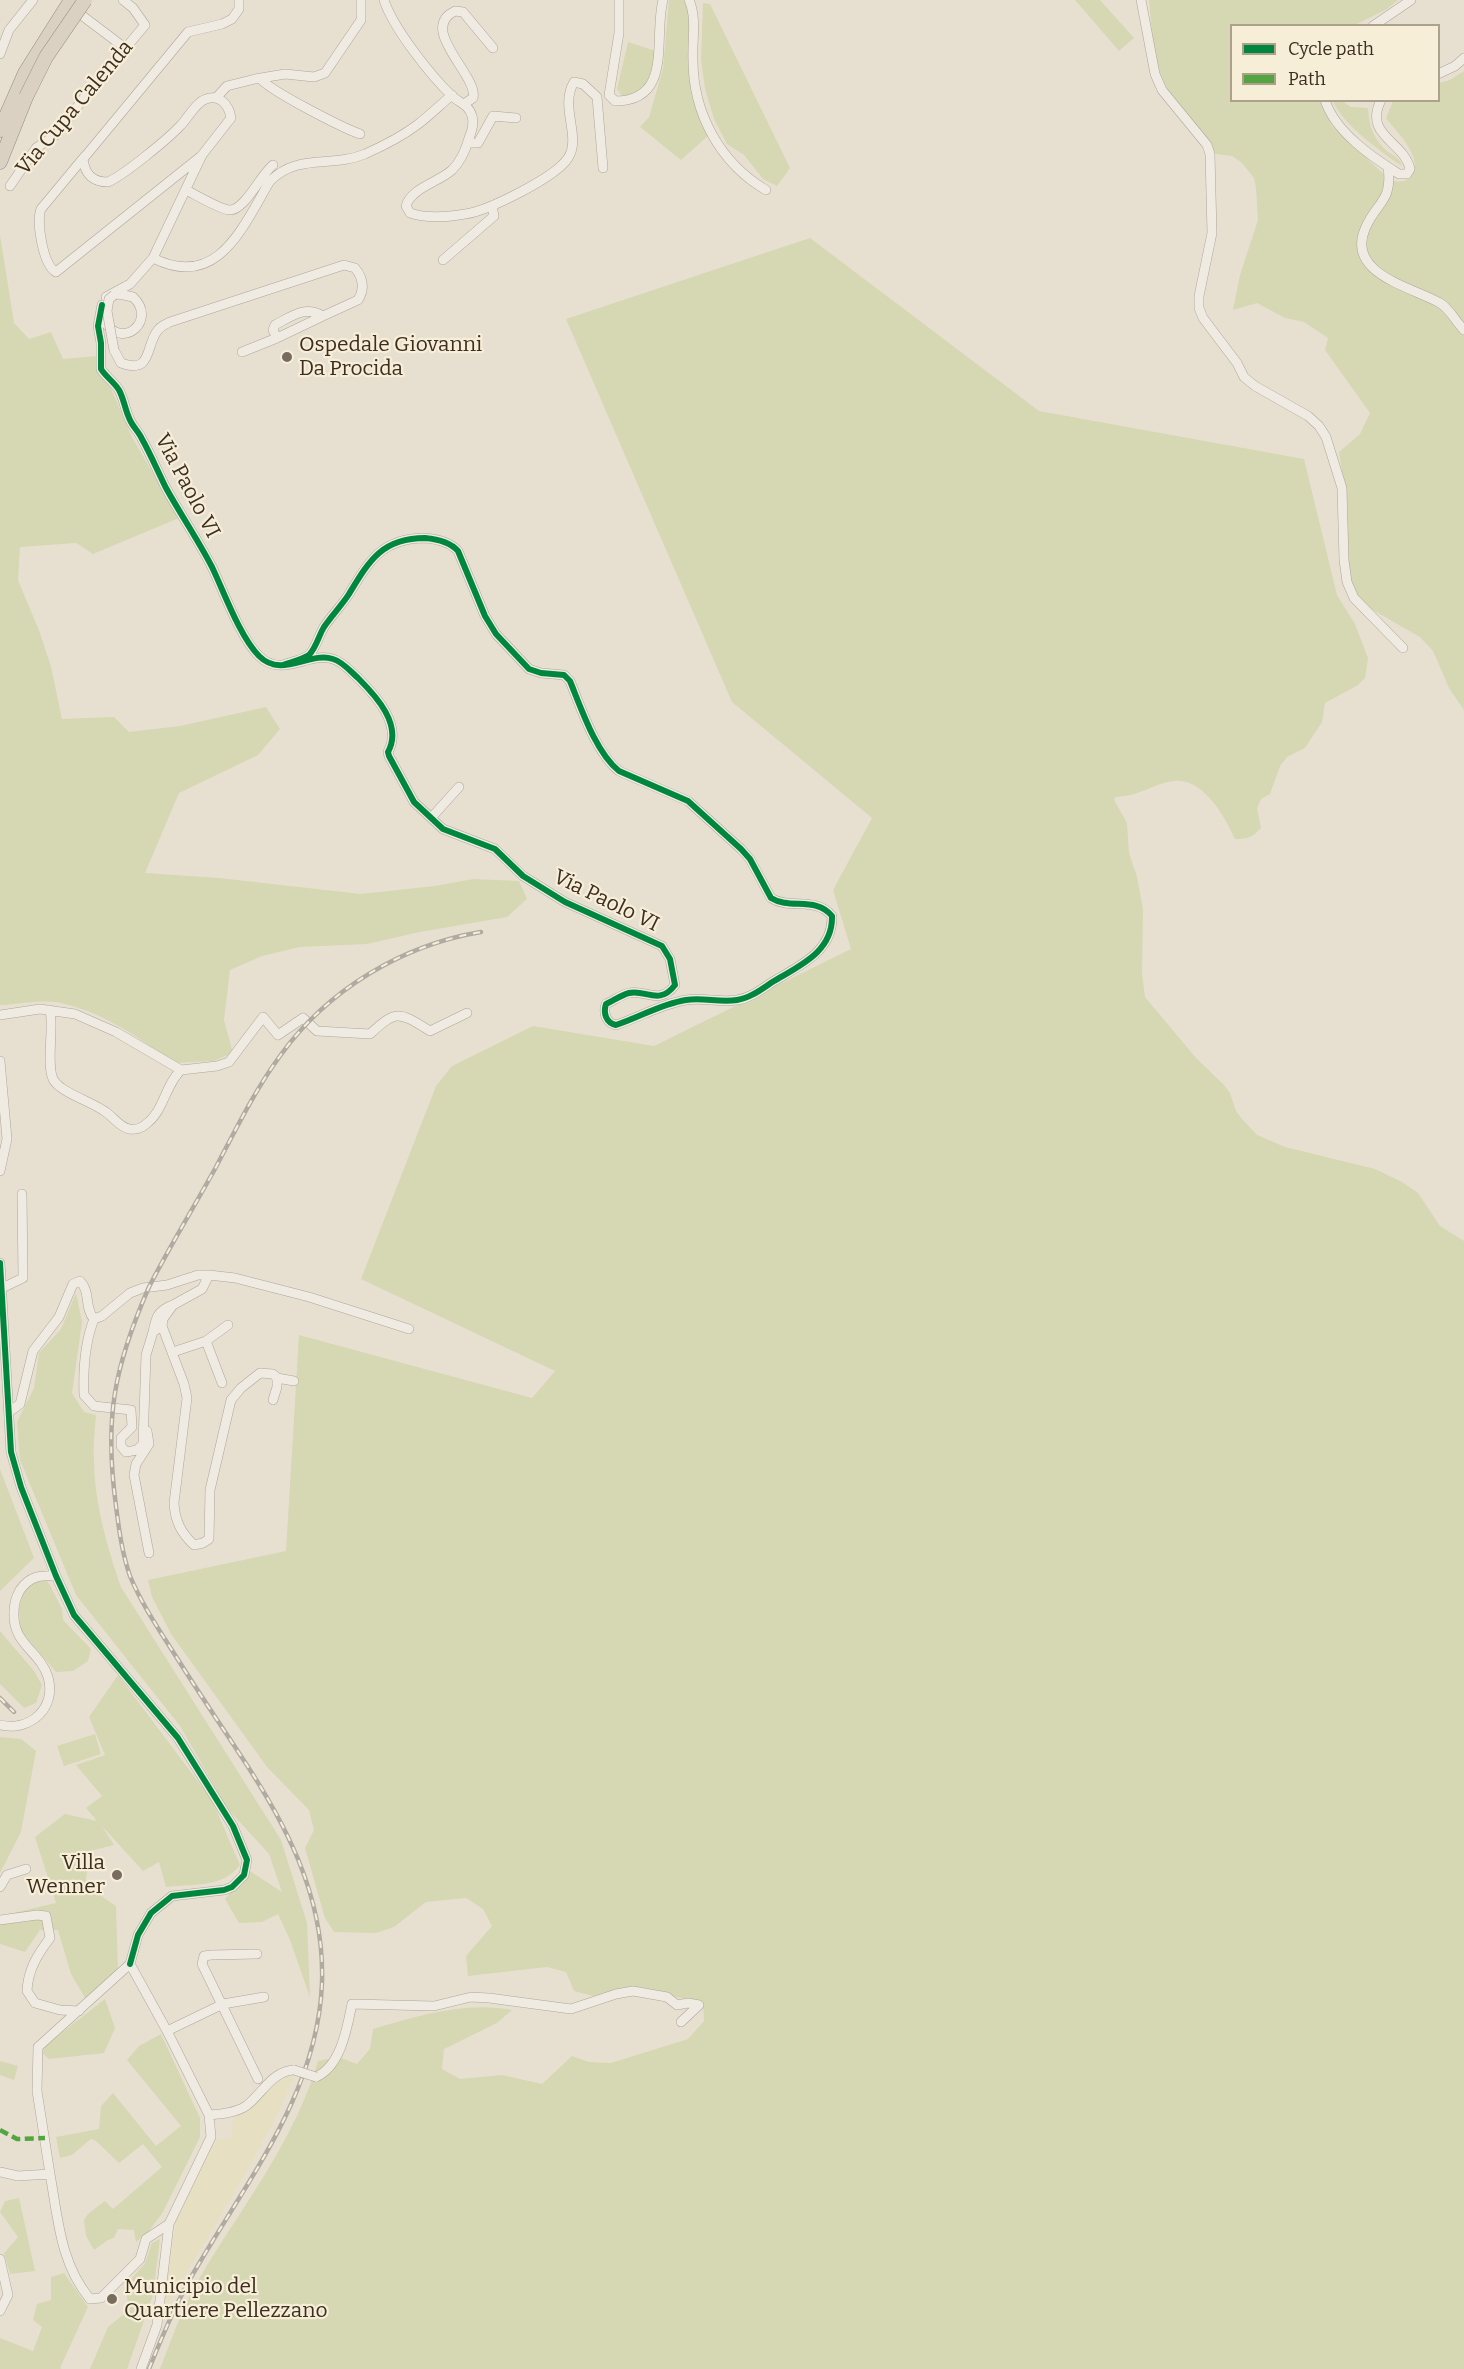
<!DOCTYPE html>
<html>
<head>
<meta charset="utf-8">
<style>
	body { margin:0 }
	#map { position:relative; width:1464px; height:2369px; overflow:hidden; background:#e7e0d1; font-family:Bitter,serif }
	canvas { display:block }
	.legend { position:absolute; left:1230px; top:24px; width:210px; height:78px; box-sizing:border-box; background:#f7eed8; border:2px solid #ada18e; margin:0; padding:8px 10px; list-style:none; font-size:18px; color:#3d2e20 }
	.legend li { display:flex; align-items:center; gap:12px; height:30px }
	.legend b { width:30px; border:2px solid #ada18e }
</style>
</head>
<body>
<div id="map">
<canvas width="1464" height="2369"></canvas>
<ul class="legend">
<li><b style="height:8px;background:#00873e"></b>Cycle path</li>
<li><b style="height:8px;background:#54a441"></b>Path</li>
</ul>
</div>
<script>
const ctx = document.querySelector('canvas').getContext('2d');
ctx.lineJoin = 'round';
function paint(path, color) {
  ctx.fillStyle = color;
  ctx.fill(path, 'evenodd');
}
function strokePath(path, color, width, dash) {
  ctx.strokeStyle = color;
  ctx.lineWidth = width;
  ctx.lineCap = dash ? 'butt' : 'round';
  ctx.setLineDash(dash || []);
  ctx.stroke(path);
}
function label(font, color, halo, rows, align = 'center') {
  ctx.font = font + ' Bitter,serif';
  ctx.lineWidth = 4.5;
  ctx.setLineDash([]);
  ctx.textBaseline = 'middle';
  ctx.strokeStyle = halo;
  ctx.fillStyle = color;
  for (const [text, x, y, turn = 0] of rows) {
    ctx.save();
    ctx.translate(x, y);
    ctx.rotate((+turn || 0) * Math.PI / 180);
    ctx.textAlign = isNaN(turn) ? turn : align;
    if (halo) ctx.strokeText(text, 0, 0);
    ctx.fillText(text, 0, 0);
    ctx.restore();
  }
}
paint(new Path2D(`
	M288 2075 294 2078 274 2121 233 2195 163 2312 176 2222 215 2140 231 2138 233 2119 249 2108 280 2079Z`), '#e6dfc2');
paint(new Path2D(`
	M669 0H685L690 10V78L709 135 681 160 640 127 649 117 663 69Z
	M1075 0H1100L1134 38 1119 51Z
	M1149 0H1398L1387 9 1355 25 1232 26V100L1320 101 1332 126 1391 181C1400 182 1407 182 1412 175 1424 158 1396 131 1386 118L1393 101 1438 100 1439 83 1450 80 1464 71V710L1449 688 1433 651 1420 637 1364 605 1350 587 1345 528 1348 509 1339 452 1360 434 1370 413 1325 350 1328 338 1304 322 1285 318 1257 303 1233 310 1240 275 1258 220 1256 188 1254 178 1242 163 1232 156 1216 154C1201 134 1182 113 1169 91 1153 65 1152 29 1149 0Z
	M703 3 710 4 790 168 777 186 763 179 744 155 727 144 714 119 705 89 701 60Z
	M628 42 656 51C651 74 649 93 622 96L617 89Z
	M1333 101H1342L1351 107 1368 108C1369 127 1374 140 1388 152 1394 156 1400 158 1402 166 1381 152 1342 124 1333 101Z
	M0 235 14 323 29 339 51 332 63 359 97 356 96 369 109 384 132 437 179 518 93 554 76 543 20 547 18 580 40 633 51 667 62 719 114 717 129 732 180 726 266 707 280 729 258 755 179 793 145 873 219 878 361 894 435 886 473 879 519 881 527 899 507 917 420 932 367 944 300 947 262 956 230 970 224 1020 233 1053 213 1061 172 1063C139 1036 99 1010 56 1002 39 1000 18 1004 0 1005Z
	M810 238 1039 411 1304 459 1337 595 1355 624 1368 658 1365 678 1358 685 1325 703 1322 722 1305 748 1287 757 1280 766 1270 794 1261 799 1257 808 1261 828C1253 837 1247 839 1235 839 1225 817 1203 777 1174 781 1160 782 1148 790 1134 794 1128 796 1122 796 1116 797L1114 800 1127 823 1129 853 1137 877 1143 909 1142 973 1145 997 1196 1058 1224 1085 1230 1093 1236 1111 1242 1119 1257 1135 1285 1147 1375 1169 1402 1182 1418 1193 1440 1226 1464 1241V2369H160C172 2338 183 2306 200 2277 242 2207 295 2140 318 2061L338 2057 357 2064 370 2049 373 2029C418 2016 465 2001 512 2010L497 2023 444 2049 442 2069 460 2079 502 2075 542 2084 572 2056 589 2062 611 2063 688 2039 704 2021 703 2003 632 1987 593 1996 574 1991 566 1972 547 1967 468 1976 466 1956 492 1926 483 1909 466 1898 426 1902 394 1927 376 1933 334 1932 325 1918 305 1848 314 1830 309 1810 267 1767 171 1634 152 1597 148 1580 286 1551 299 1335 532 1398 555 1371 361 1279 436 1086 452 1066 533 1026 654 1046 851 949 833 890 872 818 732 702 566 319Z
	M76 1293 82 1322 72 1393 84 1412 96 1415C95 1429 93 1444 94 1458 94 1502 107 1546 121 1587L281 1840 307 1923 310 1997 290 1940 278 1914 262 1922 239 1923 225 1899 250 1871 282 1892 269 1854 227 1808 180 1726 76 1595 20 1460 17 1422 34 1388 39 1353 61 1329Z
	M0 1469 34 1558 0 1591Z
	M44 1578 50 1585 62 1609 63 1620 91 1649 88 1661 73 1671 56 1672 20 1630 19 1609 23 1594 33 1582Z
	M0 1631 34 1671 42 1685 36 1703 24 1708 0 1684Z
	M118 1675 212 1800 240 1865C223 1888 192 1884 166 1887L159 1862 143 1871 102 1826 114 1845 90 1851 85 1885 116 1906 118 1972 87 2001 71 1974 58 1930H40L25 1952 0 1944V1916L56 1903 35 1837 65 1814 97 1821 86 1808 102 1796 76 1765 105 1755 89 1717Z
	M95 1734 101 1754 64 1766 57 1746Z
	M0 1737 21 1739 36 1751 21 1832 0 1873Z
	M105 1999 115 2028 104 2053 49 2059 42 2053 46 2045Z
	M161 2034 200 2118V2137L163 2212 148 2232 136 2242 134 2230 118 2229 114 2238 108 2240 94 2250 86 2236 84 2220 88 2214 105 2201 113 2209 162 2167 143 2144 119 2163 96 2141 91 2139 72 2155 60 2158 56 2137 99 2129 101 2106 113 2093 156 2146 181 2126 127 2060 139 2046Z
	M0 2061 18 2066 14 2080 0 2075Z
	M19 2198 35 2271 10 2274 4 2253 18 2237 0 2212 5 2201Z
	M160 2239 153 2295 127 2369H90L108 2327 129 2310 125 2286 145 2263 152 2243Z
	M64 2273 88 2307 60 2368 62 2369H0V2338L33 2351 42 2327 33 2320 37 2304 51 2300V2277Z`), '#d6d7b3');
const minor = new Path2D(`
	M384 0C393 28 431 76 453 97 460 103 469 105 472 116 474 123 472 131 469 138 466 149 460 162 452 170 439 182 411 188 406 206L410 213C427 219 448 217 465 214 488 211 556 177 568 158 582 137 559 107 574 82L583 84 597 97 603 168
	M619 0V33L609 95 615 101C674 101 653 37 663 0
	M689 0C697 18 692 40 693 60 693 113 720 163 766 190
	M1141 0 1155 74 1162 90 1207 145 1210 154 1212 233 1199 296V308L1203 318 1237 363 1244 377 1255 386 1308 416 1319 426 1326 437 1342 488 1344 560 1347 582 1354 598 1403 648
	M84 17 125 48
	M1373 26 1411 0
	M0 54 9 30 33 0
	M1438 74 1455 66 1464 58
	M260 78C268 90 343 128 360 134
	M216 98 227 86 255 79 285 74 314 77 325 73 361 20V0
	M1325 100C1335 132 1372 157 1399 174H1407L1410 169C1404 141 1363 136 1381 100
	M464 104 473 98C479 76 417 29 455 11L463 12 493 48
	M468 143H478L493 116 516 118
	M85 156 41 209C36 222 43 265 56 272L200 157
	M1388 167C1393 202 1376 202 1365 229 1346 274 1412 287 1440 303 1450 309 1456 322 1464 330
	M10 186 36 148 57 134 86 95 145 25 133 8 123 0
	M186 190C196 195 221 210 230 210 245 210 261 174 273 165
	M153 258C218 291 243 226 270 181 298 153 331 168 365 154 383 146 401 137 417 125 429 116 440 105 452 95
	M443 260 494 216 492 206
	M106 297 130 284 153 258 202 155 231 118C229 106 221 94 206 99 196 102 188 118 181 125 168 139 124 175 108 182 92 182 85 174 83 159L188 32 222 24 232 19 239 9V0
	M102 305 98 326 101 343V369C106 377 114 382 119 390 124 399 125 410 130 420 133 427 139 432 142 439 151 455 158 472 166 488 181 515 198 540 212 567 224 592 240 637 259 656 282 679 309 651 333 659 343 662 350 671 358 678 376 696 403 725 388 752L389 756 414 802 443 829 495 849 523 876 565 902 662 946 670 959 675 985C659 1006 646 989 629 993 621 995 613 1001 606 1004 603 1013 606 1023 616 1025 640 1017 661 1004 686 1000 703 997 720 1003 737 1000 751 998 763 988 774 981 801 965 833 951 832 916 816 896 790 910 771 898L750 859 741 849 688 801 619 771C596 753 581 708 570 681L564 675 541 673 529 669 496 634 485 616 458 551C450 542 437 539 425 538 382 538 369 561 349 594 342 605 332 615 324 627 319 635 316 648 309 655 302 660 291 662 283 665
	M106 324C125 349 157 319 133 297L119 294 114 295
	M114 350 121 363C153 375 145 345 158 330 161 326 166 324 170 322L344 265 355 268C363 278 365 289 358 300L323 316C305 305 292 316 275 325L273 330 277 338 323 316
	M242 352 277 338
	M431 818 459 787
	M50 1010C54 1029 46 1064 53 1079 60 1093 94 1102 107 1113 114 1118 120 1127 129 1129 135 1130 142 1128 146 1124 164 1111 165 1085 181 1070
	M0 1015 40 1009 75 1014 116 1032 181 1070 217 1066 229 1062 263 1017 278 1035 303 1018 317 1031 370 1034C397 1009 399 1012 430 1031L467 1013
	M0 1061 7 1139 0 1171
	M0 1263 11 1452 21 1487 56 1576 74 1615 178 1738 233 1826 247 1860 244 1875 232 1887 224 1890 172 1896 151 1913 138 1935 130 1964
	M209 1275 202 1289 173 1305 163 1319 162 1326 184 1384 187 1398 174 1503C175 1521 181 1533 194 1545L203 1543 209 1539 210 1490 231 1400 241 1388 260 1373 273 1374 277 1378V1387L273 1400
	M2 1288 23 1278 22 1194
	M94 1319C85 1342 83 1369 84 1395L94 1406 131 1410 132 1427 121 1438V1446L126 1452 137 1450 143 1444 146 1355 153 1332 162 1326
	M153 1332C156 1318 157 1312 170 1306
	M206 1341 222 1383
	M173 1352 206 1341 228 1325
	M277 1378 294 1381
	M9 1412 20 1404 33 1351 59 1317 73 1284 80 1281C91 1292 84 1308 94 1319L102 1316 130 1293 143 1288 167 1285 198 1275H209L235 1278 309 1297 409 1329
	M147 1431 149 1444 136 1464 134 1475 149 1553
	M0 1725C30 1732 57 1708 48 1677 40 1651 12 1644 14 1612 14 1605 16 1597 20 1590 30 1576 40 1575 56 1576
	M0 1887 7 1875 26 1869
	M0 1920 37 1915 46 1916 50 1938C37 1955 28 1970 27 1991L35 2003 60 2010 79 2011
	M257 1954 211 1955 204 1956 202 1964 258 2079
	M130 1964 167 2031 209 2115 211 2137 169 2224 157 2325 141 2369
	M167 2031 223 2004 264 1997
	M316 2077C341 2066 347 2028 352 2004L434 2006 471 1997 489 1998 571 2009 616 1994 633 1991 667 1997 677 2005 688 2003 699 2005 681 2022
	M209 2115C221 2114 235 2113 246 2106 262 2094 272 2071 294 2070
	M0 2172 18 2176 50 2174C58 2218 60 2263 90 2299L101 2298 140 2259 146 2239 169 2224
	M50 2174 37 2091 38 2047 130 1964
	M0 2259 8 2295 0 2311`);
const highway = new Path2D(`
	M0 130 25 73 71 0
	M0 162 26 97`);
strokePath(minor, '#ada599', 10);
strokePath(highway, '#928b80', 15);
strokePath(minor, '#efebe3', 9);
strokePath(highway, '#dad1c2', 14);
const rail = new Path2D(`
	M0 1698 14 1712
	M149 2369C164 2332 179 2296 200 2262 252 2174 318 2089 322 1983 325 1896 285 1822 239 1753 218 1721 197 1690 177 1658 160 1631 142 1605 130 1576 122 1553 119 1530 116 1506 104 1418 114 1367 149 1287 170 1246 194 1207 216 1167 236 1129 255 1090 280 1056 327 990 402 945 481 932`);
strokePath(rail, '#afaaa2', 4.5);
strokePath(rail, '#f7eed8', 2, [7]);
const minorBridge = new Path2D(`
	M114 295 109 299 107 311 114 350
	M294 2070 316 2077`);
const highwayBridge = new Path2D(`
	M26 97 46 57 85 0`);
strokePath(minorBridge, '#ada599', 10, []);
strokePath(highwayBridge, '#928b80', 15, []);
strokePath(minorBridge, '#efebe3', 9);
strokePath(highwayBridge, '#dad1c2', 14);
strokePath(new Path2D(`
	M0 2130 17 2139 45 2138`), '#54a441', 4.5, [9, 4.5]);
strokePath(new Path2D(`
	M102 305 98 326 101 343V369C106 377 114 382 119 390 124 399 125 410 130 420 133 427 139 432 142 439 151 455 158 472 166 488 181 515 198 540 212 567 224 592 240 637 259 656 282 679 309 651 333 659 343 662 350 671 358 678 376 696 403 725 388 752L389 756 414 802 443 829 495 849 523 876 565 902 662 946 670 959 675 985C659 1006 646 989 629 993 621 995 613 1001 606 1004 603 1013 606 1023 616 1025 640 1017 661 1004 686 1000 703 997 720 1003 737 1000 751 998 763 988 774 981 801 965 833 951 832 916 816 896 790 910 771 898L750 859 741 849 688 801 619 771C596 753 581 708 570 681L564 675 541 673 529 669 496 634 485 616 458 551C450 542 437 539 425 538 382 538 369 561 349 594 342 605 332 615 324 627 319 635 316 648 309 655 302 660 291 662 283 665
	M0 1263 11 1452 21 1487 56 1576 74 1615 178 1738 233 1826 247 1860 244 1875 232 1887 224 1890 172 1896 151 1913 138 1935 130 1964`), '#00873e', 6);
for (const [x, y, r, color] of [
	[287,357,6,"#786c5e"],
	[117,1875,6,"#786c5e"],
	[112,2299,6,"#786c5e"]
]) {
  const dot = new Path2D();
  dot.arc(x, y, r, 0, 2 * Math.PI);
  ctx.fillStyle = color;
  ctx.fill(dot);
  strokePath(dot, '#f7eed8', 2);
}
label('21px', '#3d2e20', '#f7eed8', [
	["Via Cupa Calenda",75,108,-50],
	["Via Paolo VI",187,486,62],
	["Via Paolo VI",606,901,26]
]);
label('21px', '#3d2e20', '#f7eed8', [
	["Ospedale Giovanni",299,345],
	["Da Procida",299,369],
	["Villa",105,1863,"right"],
	["Wenner",105,1887,"right"],
	["Municipio del",124,2287],
	["Quartiere Pellezzano",124,2311]
], 'left');
</script>
</body>
</html>
